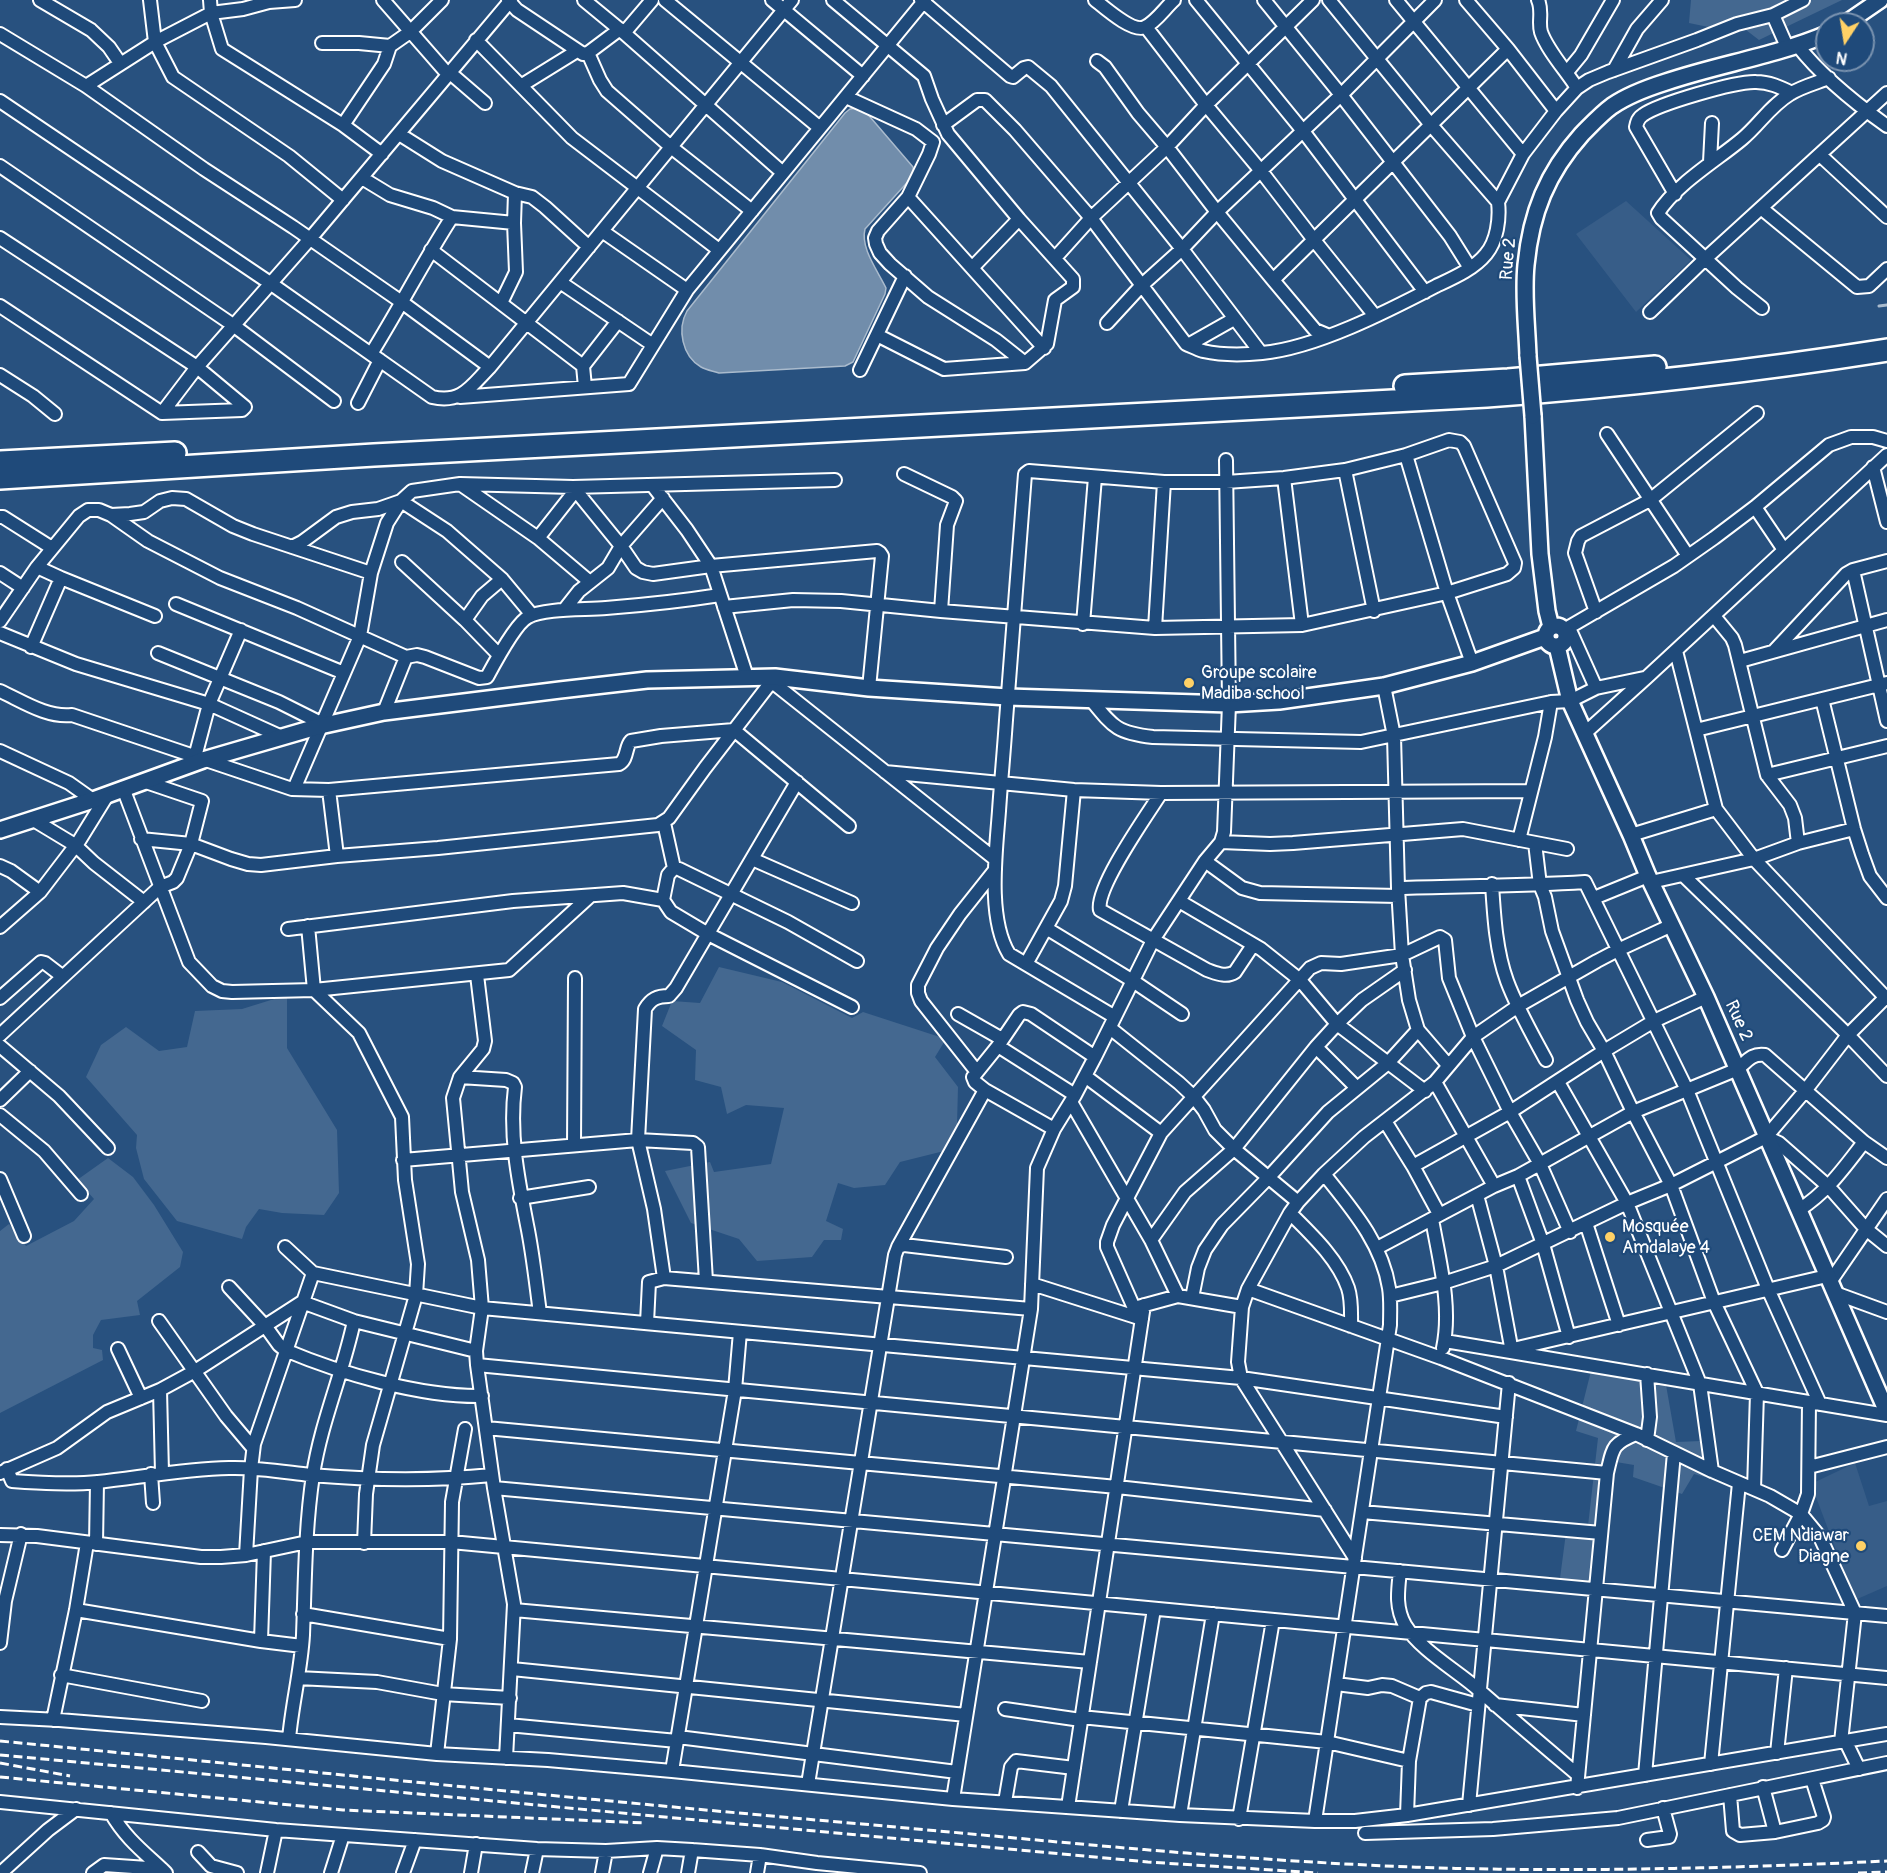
<!DOCTYPE html>
<html>
<head>
<meta charset="utf-8">
<style>
	body { margin:0 }
	#map { position:relative; width:1887px; height:1873px; overflow:hidden; background:#28517f; font-family:Pangolin,sans-serif }
	canvas { display:block }
	.north { position:absolute; left:1815px; top:12px; width:60px; height:60px; box-sizing:border-box; background:#1f4a7a; border:2px solid #7992af; border-radius:50%; rotate:192deg; font-size:16px; font-weight:700; line-height:24px; text-align:center; color:#fff }
	.north::after { content:''; display:block; margin:auto; width:21px; height:27px; background:#ffd166; clip-path:polygon(50% 0,100% 100%,50% 72%,0 100%) }
</style>
</head>
<body>
<div id="map">
<canvas width="1887" height="1873"></canvas>
<div class="north">N</div>
</div>
<script>
const ctx = document.querySelector('canvas').getContext('2d');
ctx.lineJoin = 'round';
function paint(path, color) {
  ctx.fillStyle = color;
  ctx.fill(path, 'evenodd');
}
function strokePath(path, color, width, dash) {
  ctx.strokeStyle = color;
  ctx.lineWidth = width;
  ctx.lineCap = dash ? 'butt' : 'round';
  ctx.setLineDash(dash || []);
  ctx.stroke(path);
}
function label(font, color, halo, rows, align = 'center') {
  ctx.font = font + ' Pangolin,sans-serif';
  ctx.lineWidth = 4.5;
  ctx.setLineDash([]);
  ctx.textBaseline = 'middle';
  ctx.strokeStyle = halo;
  ctx.fillStyle = color;
  for (const [text, x, y, turn = 0] of rows) {
    ctx.save();
    ctx.translate(x, y);
    ctx.rotate((+turn || 0) * Math.PI / 180);
    ctx.textAlign = isNaN(turn) ? turn : align;
    if (halo) ctx.strokeText(text, 0, 0);
    ctx.fillText(text, 0, 0);
    ctx.restore();
  }
}
paint(new Path2D(`
	M1626 201 1691 260 1636 312 1576 234Z
	M1855 1463 1869 1506 1887 1501V1586L1855 1600 1811 1484Z`), '#375d88');
paint(new Path2D(`
	M1691 0H1842L1759 40 1746 30 1713 28 1689 23Z
	M719 967 782 982 852 1018 863 1012 946 1039 935 1057 958 1087 957 1125 948 1150 900 1162 885 1185 854 1188 838 1183 826 1221 843 1229 841 1240H824L812 1257 757 1261 739 1239 691 1223 665 1171 710 1162 714 1172 771 1164 784 1108 746 1105 727 1114 721 1087 695 1080 696 1050 662 1026 672 1001 700 1003Z
	M287 995V1048L337 1130 339 1193 324 1215 282 1213 259 1209 246 1227 242 1239 177 1221 144 1179 136 1148 137 1135 86 1077 101 1045 126 1027 159 1051 187 1047 195 1011 242 1009Z
	M108 1158 133 1177 154 1205 183 1252 180 1267 137 1301 140 1315 101 1320 93 1335V1348L102 1350 103 1360 0 1413V1231L9 1224 26 1246 74 1221 94 1199 77 1180Z
	M1591 1371 1666 1385 1676 1442 1701 1441 1705 1477 1694 1474 1682 1494 1633 1477 1634 1465 1610 1461 1597 1590 1559 1586 1567 1525 1588 1526 1598 1438 1576 1431Z`), '#446890');
const water = new Path2D(`
	M858 108 865 111 913 167 914 175 865 229C860 248 878 271 886 288L885 294 853 362 845 366 719 373C713 371 706 370 701 367 682 356 677 329 687 311L845 113 850 109Z`);
paint(water, '#718dab');
strokePath(water, '#aabbcd', 1.5);
strokePath(new Path2D(`
	M1879 306 1887 305`), '#aabbcd', 3);
const minor = new Path2D(`
	M40 0 91 30 109 47 120 63
	M150 0 155 42 173 77 289 156 343 200
	M210 0 211 13 222 49 343 125 382 154
	M383 0 445 71 449 72 485 103
	M508 0 517 10 583 54 588 53 620 29
	M584 0 624 33 783 173
	M665 0 820 128
	M772 0 863 76
	M833 0 924 76 932 99 948 134 1019 219 1073 279V287L1055 300 1047 344 1025 363 944 369 877 335
	M921 0 1010 76 1013 77 1024 68 1028 67 1051 86 1182 249 1261 353
	M1095 0C1105 8 1133 33 1145 27 1156 22 1165 8 1174 0
	M1196 0 1303 131 1425 292
	M1264 0 1341 95 1450 236 1470 268
	M1396 0 1523 154
	M1466 0 1508 49 1556 111 1523 154 1498 202
	M1538 0C1543 11 1538 22 1541 32 1547 50 1567 72 1577 88L1556 111
	M1773 15 1803 0
	M1146 27 1206 105 1261 171 1314 240 1375 316
	M624 33 652 0
	M0 34 86 86 204 169 293 227 403 303 490 367
	M476 40 572 138 719 250
	M322 43H359L390 46
	M1798 46C1822 77 1855 103 1887 126
	M588 53 600 80 607 91 671 147 752 211
	M1097 61 1105 67 1138 113 1167 147 1217 212 1273 280 1315 330 1327 335
	M1614 70 1637 29 1662 0
	M1567 72 1581 55 1613 0
	M522 85 577 51
	M86 86 155 42 211 13 243 9 269 2 295 0
	M1577 88 1589 80 1608 72 1697 40 1737 24 1773 15 1788 49
	M846 97 916 129 933 142 929 154 908 197 878 231 875 238 876 244 880 253 890 264 928 297 996 340 1025 363
	M0 101 270 283 432 397C462 404 471 386 490 367L792 0
	M343 125 384 64 390 46 410 32 442 0
	M943 125 977 100H985L1015 130 1091 218 1186 344C1191 346 1197 349 1203 351 1221 355 1243 355 1262 353 1316 348 1388 311 1436 286 1453 278 1474 269 1486 254 1497 241 1500 219 1498 202L1431 125 1329 0
	M399 134 442 161 515 193 532 197 545 207 589 247
	M1820 155 1887 217
	M1710 162 1712 123
	M0 166 233 325 334 401
	M362 178 390 195 433 208 452 217 514 223
	M1675 194 1636 127C1637 122 1638 118 1643 115 1658 104 1736 81 1756 82 1769 82 1780 87 1792 93
	M908 197 1044 348
	M1761 208 1857 287 1869 286 1887 269
	M602 231 687 290
	M0 238 197 367 245 407 242 410 162 413
	M431 250 583 366
	M1055 258 1091 218 1167 147 1206 105 1313 0
	M972 268 1019 219
	M1273 280 1508 49
	M560 282 653 345
	M501 303 516 272 514 223 515 193
	M0 306 162 413 197 367 309 240 511 0
	M1762 308 1737 288 1661 218 1658 213C1675 185 1717 160 1742 139 1759 125 1770 106 1790 94 1801 87 1816 83 1829 78
	M1650 312 1705 259 1887 93
	M1107 323 1142 285 1182 249 1217 212 1341 95 1435 0
	M1188 345 1234 319
	M371 354C399 309 423 262 452 217
	M860 370 905 276
	M0 375 33 396 55 414
	M585 387 583 366 618 321
	M460 397 629 384 687 290 925 0
	M358 403 380 360
	M1607 434 1688 556
	M1406 455 1447 593 1472 663
	M1873 467 1887 522
	M1345 470 1374 611
	M904 474 952 497 956 501 947 525 941 611
	M1284 478 1302 625
	M460 484 538 538 590 582
	M653 486 687 530 711 566 747 677
	M573 487 621 546 636 568 643 572 653 574 711 566 877 551 880 553 882 556 869 688
	M401 501 447 531 502 579 532 615
	M1755 507 1784 550
	M111 515 148 541 220 578 297 608 406 657 417 655 425 657 479 678 487 677C494 664 516 623 528 617 544 608 587 610 606 608 644 605 682 601 720 595
	M0 517H3L52 548
	M538 538 575 491
	M292 547 302 542 336 517 352 512 378 509 401 501
	M402 562 465 620 499 655
	M37 567 61 578 155 616
	M1853 570 1887 721
	M0 573 23 588
	M176 604 344 673
	M724 607 793 600 841 601 941 611 1155 628 1302 625 1447 593 1507 574 1514 568 1515 563 1464 446 1460 442 1449 440 1406 455 1345 470 1284 478 1226 482H1164L1029 471 1025 474C1019 556 1012 638 1006 720 1004 750 1001 781 999 811 996 852 987 918 1009 954L1115 1017
	M564 610 579 591 608 568 621 546 663 498
	M1596 612 1575 553 1578 541 1581 536 1650 500 1757 413
	M1714 616 1732 638 1735 645 1767 775 1790 805 1795 818 1798 843
	M465 620 482 596 502 579
	M0 621 37 567 79 516 88 510H99L111 515 130 514 144 512 160 501 172 498 186 499 233 526 253 534 371 573
	M1083 624 1095 477
	M1155 628 1164 482
	M1569 628 1596 688 1644 678
	M1564 630 1674 566 1714 538 1755 507 1829 445 1851 437H1873L1887 441
	M0 633 76 664 209 704 282 737
	M31 647 61 578
	M1676 651 1716 809 1754 859 1887 999
	M1774 651 1846 574 1853 570 1887 561
	M158 653 279 702 321 723
	M1740 661 1887 620
	M771 681 995 859
	M1384 686 1394 736 1398 888 1402 955 1409 1000 1418 1030 1448 1065
	M0 691C22 701 47 718 72 715L292 789 329 790 619 764C628 759 625 747 631 741L661 736 734 730 849 826
	M1822 699 1854 829 1862 854 1870 876 1887 898
	M1092 701C1114 728 1118 733 1153 737L1361 742 1551 702 1570 701 1596 688
	M384 712 406 657
	M1696 730 1887 683
	M1585 733 1646 678 1887 455
	M0 751 69 783 93 800
	M195 757 209 704 241 630
	M885 772 1074 790 1161 793 1531 791
	M1767 775 1887 746
	M123 788 189 962 212 986 222 991 232 992 314 990 509 970 589 897
	M294 789 360 636 371 573 387 523 401 501 412 491 460 484 573 487 835 480
	M329 790 337 856
	M1161 793C1147 815 1095 888 1100 910L1207 970C1216 973 1226 978 1235 972L1253 945
	M32 819 75 845 94 863 144 902
	M664 823 674 868
	M1631 835 1716 809
	M141 839 191 844 231 859 248 864 261 865 337 856 438 848 658 825 669 818 705 768 775 677
	M1519 840 1545 737 1551 702
	M1221 842 1270 844 1293 843 1463 829 1567 849
	M1535 843 1540 885 1545 897 1552 931 1577 1000 1587 1022 1604 1051 1633 1112 1671 1185 1714 1302 1757 1393 1754 1489
	M752 859 852 903
	M1205 861 1242 888 1260 893 1398 896
	M0 866 11 871 40 892
	M674 868 668 875 663 900 671 912 708 934 852 1007
	M674 868 679 869 788 922 857 961
	M1684 876 1848 1035 1887 1076
	M1651 882 1754 859 1798 843 1854 829
	M1492 884C1494 916 1496 951 1507 981 1517 1008 1532 1034 1546 1060
	M1398 888C1460 886 1523 886 1585 882L1687 1090 1768 1289 1820 1404
	M1594 898 1648 876
	M1179 901 1261 949 1300 980 1337 1024 1425 1091
	M308 926 314 990 359 1033 402 1117 405 1180 418 1264 416 1295 373 1445 366 1494 364 1543
	M0 927 40 892 79 841 108 794
	M1046 928 1133 981 1182 1014
	M288 929 513 901 623 893 663 900
	M1026 964 1061 901 1065 886 1074 790
	M477 975 485 1041 483 1049 460 1077 453 1098 462 1192 478 1260 482 1308 476 1351 477 1365 494 1488 514 1604 506 1758
	M0 998 41 962 45 963 62 976
	M958 1014 1002 1039
	M1110 1028 1179 1083 1194 1097 1204 1110 1215 1130 1234 1149 1298 1202
	M0 1035 160 887 173 882 177 878 191 844 202 801 143 781
	M0 1046 59 1096 108 1148
	M998 1046 1075 1095
	M1316 1047 1357 1088
	M977 1072 921 1001 918 993V985L937 948 960 914 995 870
	M1085 1076 1161 1133
	M460 1077 506 1080 513 1083 515 1087C509 1134 518 1179 527 1225 533 1254 536 1284 540 1313
	M1435 1082 1494 1186
	M1558 1082 1627 1203 1700 1384 1712 1471
	M0 1100 30 1071
	M1071 1102 1151 1240 1178 1296
	M0 1115 44 1151 81 1194
	M1385 1121 1413 1166 1439 1214
	M1054 1129 985 1090 975 1082 973 1077 998 1046 1019 1015 1023 1012 1031 1014 1095 1057
	M1766 1137 1779 1143 1829 1187 1866 1229 1887 1246
	M574 1145 575 978
	M403 1160 638 1140 693 1143 698 1147 706 1281
	M1413 1166 1510 1112 1604 1051 1654 1021 1706 997
	M1518 1176 1543 1244 1569 1337
	M0 1179 24 1236
	M1477 1195 1496 1266 1512 1352
	M520 1198 589 1187
	M1799 1210C1828 1191 1843 1169 1864 1142
	M1290 1213C1311 1234 1338 1259 1348 1288 1352 1300 1351 1313 1351 1326
	M1432 1219C1439 1260 1452 1306 1443 1348
	M1586 1223 1619 1325
	M1151 1240 1185 1192 1234 1149 1316 1047 1337 1024 1362 1000 1405 970
	M285 1247 313 1273 482 1308 1241 1378 1506 1417
	M898 1247 985 1090
	M1377 1248 1494 1186 1518 1176 1633 1112 1738 1069C1747 1061 1752 1053 1765 1055L1864 1142 1887 1158
	M664 1278 654 1209 638 1140 645 1009C651 999 657 996 669 996L676 988 797 782
	M1830 1282 1887 1199
	M1032 1284 1142 1319
	M229 1287 266 1327 279 1345 285 1350C342 1374 421 1397 482 1396
	M1248 1289 1441 1358 1636 1434 1712 1471 1770 1496 1801 1514 1820 1537 1855 1613 1841 1742
	M1835 1293 1887 1312
	M1390 1296 1443 1283 1496 1266 1627 1203 1671 1185 1766 1137 1805 1091 1848 1035 1885 998
	M1192 1298 1198 1268 1205 1250 1222 1225 1269 1177 1328 1112 1388 1063 1418 1030
	M1242 1307 1178 1296 1134 1308 1107 1247V1242L1113 1225 1161 1133 1310 968 1321 963 1341 964 1402 955 1440 937 1445 940 1449 978 1473 1037 1510 1112 1540 1164 1570 1232
	M159 1321 226 1416 253 1448
	M647 1323 649 1282 664 1278 1031 1309
	M1445 1341 1887 1415
	M118 1349 141 1398
	M1513 1349 1827 1276
	M477 1365 1607 1473
	M160 1390 162 1473
	M486 1428 1117 1487 1325 1510
	M1647 1440 1650 1417 1647 1374
	M1809 1467 1887 1447
	M7 1469 12 1481C40 1483 70 1485 98 1482 142 1477 185 1469 229 1468 256 1467 284 1472 310 1475 370 1480 433 1481 492 1475
	M0 1473 57 1448 107 1412 160 1390 195 1371 302 1302 354 1321 476 1351
	M151 1474 153 1503
	M494 1488 1887 1616
	M1362 1512 1601 1533
	M0 1535 37 1536 201 1557H221L246 1555 307 1542H451L1887 1678
	M96 1544 97 1482
	M1782 1550 1801 1514 1808 1494 1809 1402
	M246 1555 251 1469 254 1444 313 1273
	M1355 1558 1241 1378 1238 1362 1242 1307 1248 1289 1290 1213 1298 1202 1324 1174 1364 1137 1435 1082 1473 1037 1518 1006 1597 961 1618 950 1672 925
	M1400 1571C1398 1590 1395 1607 1405 1625 1421 1651 1458 1671 1480 1691 1513 1720 1545 1747 1578 1775
	M76 1610 261 1641 302 1646
	M514 1610 1090 1662
	M303 1614 450 1639
	M261 1641 264 1551
	M0 1643 5 1601 21 1534
	M512 1669 966 1715
	M61 1675 202 1701
	M298 1678 377 1682 443 1694 510 1698
	M1336 1684 1368 1688 1382 1685 1392 1686 1420 1698 1426 1693 1431 1692 1478 1705
	M1495 1705 1584 1715
	M1005 1709 1081 1720
	M0 1717 59 1720 266 1737 437 1754 548 1760 672 1771 953 1799 1180 1815 1315 1821H1355L1407 1815 1887 1734
	M1081 1717 1327 1742 1409 1761
	M53 1720 76 1610 87 1543
	M508 1725 677 1741
	M678 1737 957 1772
	M289 1739C292 1704 301 1670 303 1635 305 1582 305 1528 313 1475 321 1422 343 1373 354 1321
	M1846 1742 1859 1769
	M1777 1753 1786 1668
	M437 1754 450 1639 452 1502 465 1429
	M1711 1764 1739 1483
	M672 1771 735 1390 740 1332
	M1645 1775 1674 1453
	M808 1784 895 1255 898 1247 904 1245 1006 1257
	M1763 1787 1775 1832
	M1577 1788 1607 1473C1613 1449 1611 1444 1636 1434
	M1730 1795 1733 1831 1740 1835 1775 1832 1818 1823 1823 1820 1824 1817 1812 1779
	M953 1799 1031 1309 1037 1168 1054 1129 1075 1095 1095 1057 1153 940 1205 861 1221 842 1224 832 1229 704 1226 460
	M0 1802 276 1830 537 1849 606 1851 657 1848 692 1850 760 1855 817 1863 920 1873
	M1005 1802 1011 1767 1016 1761 1074 1768
	M1469 1805 1509 1383
	M1068 1807 1144 1305
	M1121 1811 1154 1609
	M111 1813C126 1839 144 1852 166 1873
	M1180 1815 1213 1614
	M1407 1815 1409 1761 1420 1698
	M1239 1819 1273 1620
	M1315 1821 1390 1325C1390 1313 1391 1300 1389 1288 1382 1243 1351 1208 1324 1174
	M1365 1833 1493 1829 1618 1818 1887 1763
	M1647 1840 1669 1837 1670 1834 1663 1808
	M198 1852 211 1866 237 1873
	M4 1870 48 1830 76 1809
	M93 1873 104 1865 162 1869
	M267 1873 276 1830
	M331 1873 343 1835
	M403 1873 415 1840
	M471 1873 476 1844
	M532 1873 537 1849
	M602 1873 606 1851
	M650 1873 657 1848
	M688 1873 692 1850
	M757 1873 760 1855`);
const tertiary = new Path2D(`
	M1845 24 1880 0
	M1528 356C1527 326 1523 295 1526 265 1531 213 1547 173 1582 134 1591 125 1601 114 1612 106 1628 95 1647 88 1666 82 1719 64 1775 56 1827 34
	M1533 416 1540 554 1547 611 1551 627
	M1546 636a10 10 0 1 1 20 0a10 10 0 1 1-20 0Z
	M1557 646 1570 701 1631 835 1648 876 1706 997 1887 1412
	M0 830 93 800 203 760 320 726 384 712 560 690 647 680 775 677 869 688 1008 697 1229 704 1279 701 1384 686 1472 663 1545 637`);
const motorway = new Path2D(`
	M1405 386 1508 380 1655 367
	M0 462 175 453
	M0 478 374 455 1487 396C1621 386 1754 371 1887 350`);
strokePath(minor, '#fff', 16);
strokePath(tertiary, '#fff', 20);
strokePath(motorway, '#fff', 26);
strokePath(minor, '#1f4a7a', 12);
strokePath(tertiary, '#1f4a7a', 15);
strokePath(motorway, '#1f4a7a', 21);
strokePath(new Path2D(`
	M0 1741C287 1769 574 1799 862 1824 1054 1841 1247 1862 1440 1868 1589 1872 1738 1868 1887 1861
	M0 1755 1148 1862 1318 1873
	M0 1763 70 1776
	M0 1777 343 1810 646 1823
	M1858 1873 1887 1872`), '#fff', 3, [9, 4.5]);
const tertiaryBridge = new Path2D(`
	M1528 356 1533 416`);
strokePath(tertiaryBridge, '#fff', 20, []);
strokePath(tertiaryBridge, '#1f4a7a', 15);
for (const [x, y, r, color] of [
	[1189,683,6,"#ffd166"],
	[1610,1237,6,"#ffd166"],
	[1861,1546,6,"#ffd166"]
]) {
  const dot = new Path2D();
  dot.arc(x, y, r, 0, 2 * Math.PI);
  ctx.fillStyle = color;
  ctx.fill(dot);
  strokePath(dot, '#1f4a7a', 2);
}
label('18px', '#fff', '#1f4a7a', [
	["Rue 2",1509,259,-85],
	["Rue 2",1738,1021,66]
]);
label('18px', '#fff', '#1f4a7a', [
	["Groupe scolaire",1201,673],
	["Madiba school",1201,694],
	["Mosquée",1622,1227],
	["Amdalaye 4",1622,1248],
	["CEM Ndiawar",1849,1536,"right"],
	["Diagne",1849,1557,"right"]
], 'left');
</script>
</body>
</html>
